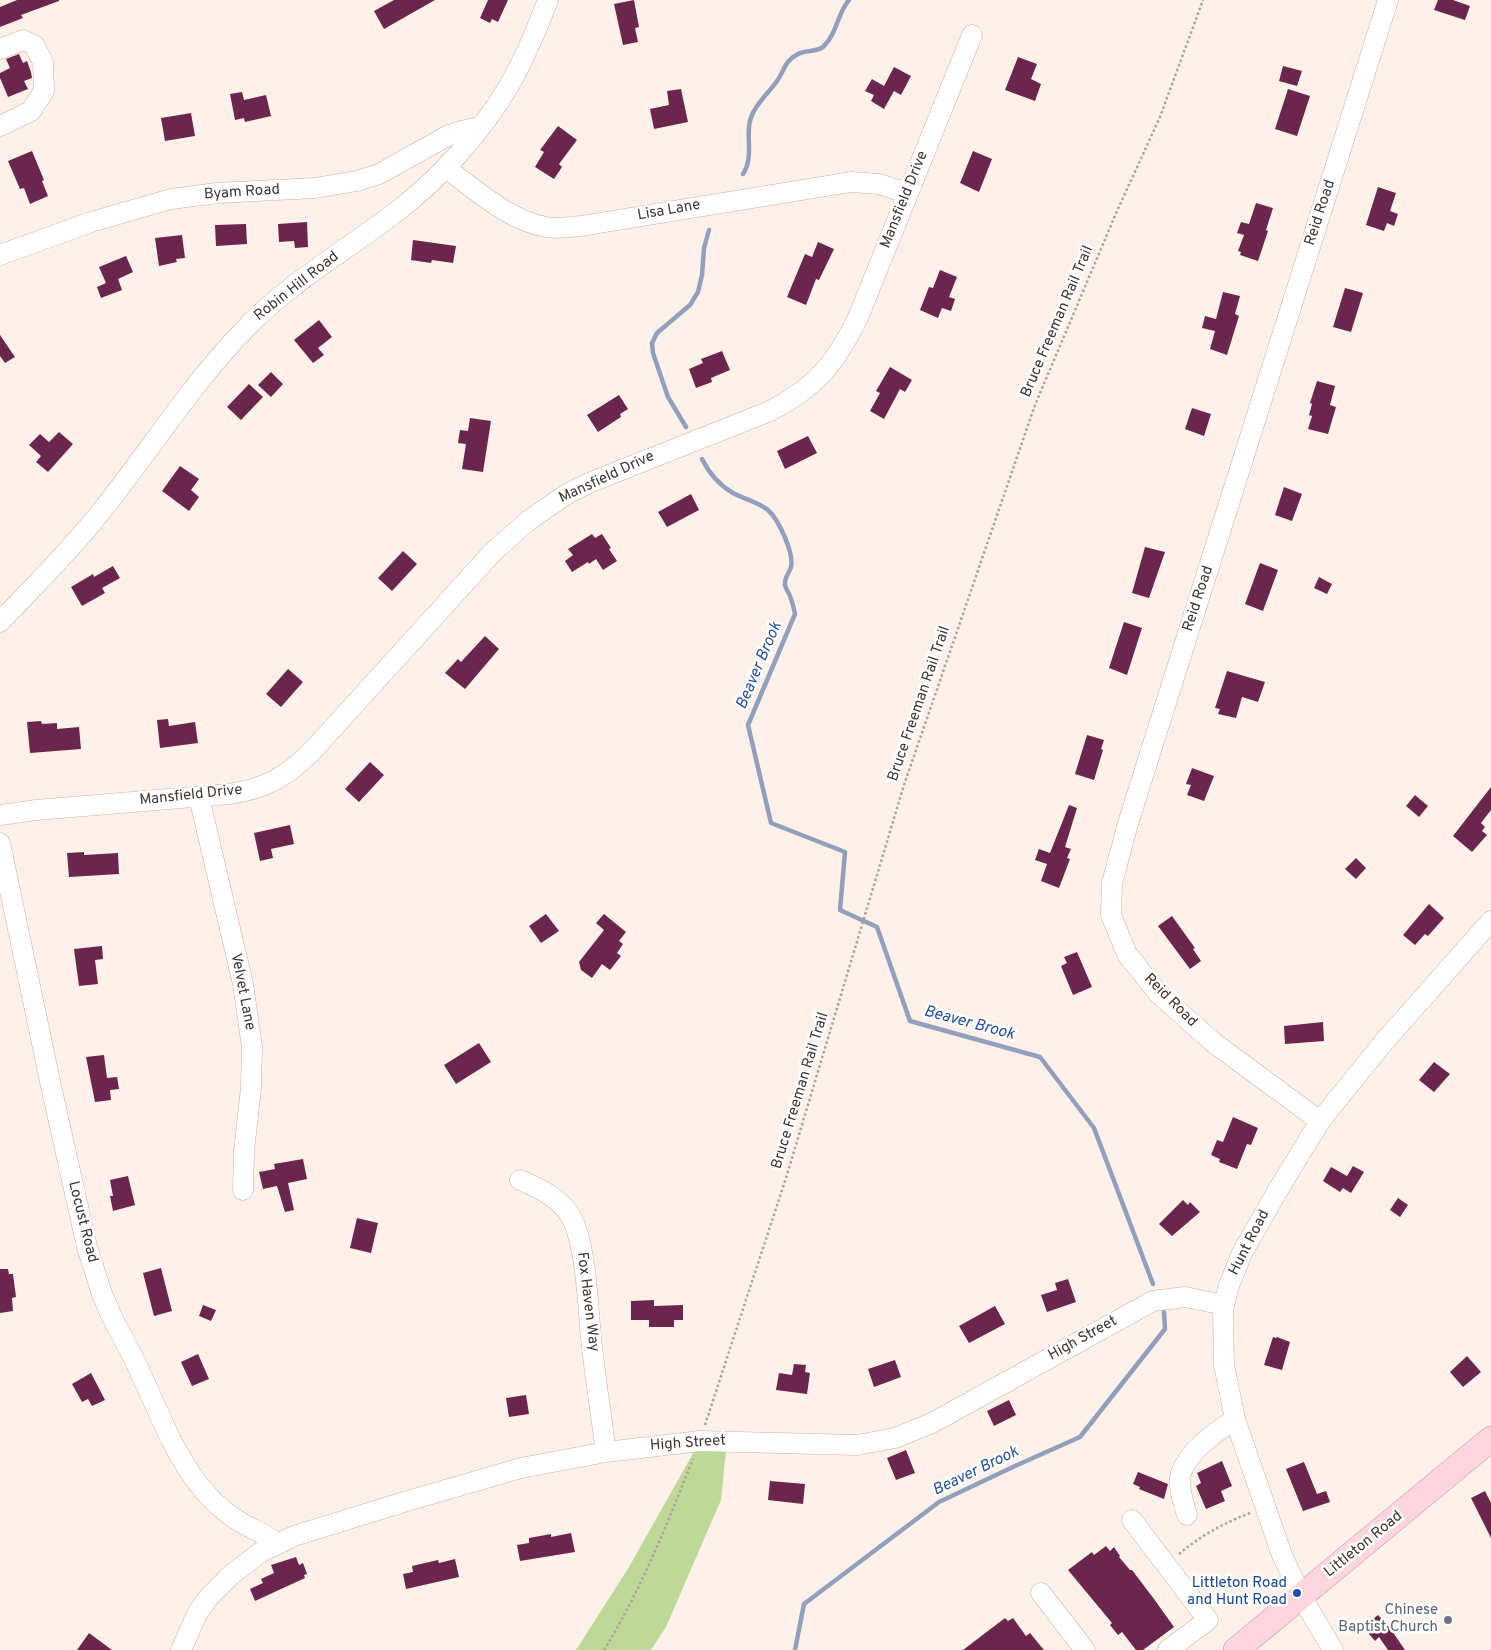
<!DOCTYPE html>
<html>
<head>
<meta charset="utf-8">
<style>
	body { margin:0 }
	canvas { display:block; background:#fef1e9 }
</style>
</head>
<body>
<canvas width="1491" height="1650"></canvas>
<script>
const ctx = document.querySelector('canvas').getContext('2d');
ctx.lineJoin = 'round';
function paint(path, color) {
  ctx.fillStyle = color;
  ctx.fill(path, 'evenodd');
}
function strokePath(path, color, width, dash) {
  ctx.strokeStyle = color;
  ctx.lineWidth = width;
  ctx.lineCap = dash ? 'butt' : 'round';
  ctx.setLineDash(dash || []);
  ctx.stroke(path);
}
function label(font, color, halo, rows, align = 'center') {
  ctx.font = font + ' Overpass,sans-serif';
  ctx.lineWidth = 5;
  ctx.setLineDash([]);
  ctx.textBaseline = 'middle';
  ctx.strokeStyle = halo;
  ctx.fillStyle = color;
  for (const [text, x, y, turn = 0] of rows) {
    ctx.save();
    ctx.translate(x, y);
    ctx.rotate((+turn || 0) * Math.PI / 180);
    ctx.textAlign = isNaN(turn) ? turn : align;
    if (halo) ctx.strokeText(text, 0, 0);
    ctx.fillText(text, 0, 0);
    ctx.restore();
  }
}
paint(new Path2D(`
	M700 1441H727L721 1500 666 1627 651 1650H576L629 1567Z`), '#bed997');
strokePath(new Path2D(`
	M743 174C756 154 742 131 754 111 760 100 770 91 777 81 785 70 784 61 798 54 805 50 817 52 823 47 837 34 837 14 849 0
	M686 427 668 397 653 353 652 343 657 333 690 305 698 292 702 275 704 248 709 230
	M702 459C709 473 719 485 733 493 744 499 758 502 768 510 779 520 794 553 791 567 789 573 784 578 785 585 786 590 790 594 791 599 793 604 794 609 795 614L748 725 771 823 845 852 840 910 877 927 910 1021 1040 1057 1094 1128 1153 1284
	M795 1650 804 1604 939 1502 1015 1466 1080 1437 1165 1329 1164 1312`), '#93a0bd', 4.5);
paint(new Path2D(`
	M17 0H59V1L21 15 23 18 0 27V7Z
	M394 0H435L384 29 374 11Z
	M488 0H508L498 22 492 19 490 23 480 18Z
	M634 0 639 27 635 28 638 42 623 45 614 4Z
	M1438 0H1453L1470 6 1465 20 1434 10Z
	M19 54 23 63 27 61 31 72 32 78 24 81 28 89 8 97 0 78V73L10 68 6 59Z
	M1018 57 1037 64 1031 79 1041 84 1035 101 1005 90Z
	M1283 66 1302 71 1297 86 1279 81Z
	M894 67 911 76 901 95 894 91 884 109 871 101 874 95 865 91 872 79 884 86Z
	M681 89 688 122 654 129 650 109 669 105 667 91Z
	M1288 89 1310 96 1297 136 1275 129Z
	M242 92 244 100 266 95 271 116 245 122 244 118 235 120 230 94Z
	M191 113 195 136 165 141 161 118Z
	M558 126 577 140 559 164 562 167 554 179 535 167 544 152 540 150Z
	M32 151 44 180 42 181 48 196 30 204 24 188 20 189 8 161Z
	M973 151 992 159 979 192 960 183Z
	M1378 187 1396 193 1390 211 1398 214 1394 226 1387 223 1384 231 1366 225Z
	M1256 203 1273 208 1266 230 1268 231 1258 261 1240 255 1241 252 1238 251 1244 235 1237 233 1241 222 1249 224Z
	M307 222 308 247 295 248 294 241 279 242 278 224Z
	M246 224 247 244 216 246 215 225Z
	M182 235 185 258 176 259 177 262 159 266 155 238Z
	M413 240 456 246 453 263 432 260 431 263 411 260Z
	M818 242 834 249 819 280 816 279 806 305 787 297 805 254 812 257Z
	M126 256 133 272 118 279 122 290 101 298 97 287 106 283 99 267Z
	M940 270 957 277 949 297 955 299 951 311 942 308 938 318 920 310 929 287 933 288Z
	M1345 288 1363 293 1351 332 1333 327Z
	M1223 292 1240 296 1235 314 1239 316 1227 355 1210 349 1215 331 1202 328 1205 316 1216 319Z
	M319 320 332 337 318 348 324 355 313 363 294 340Z
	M0 335 15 357 5 363 0 356Z
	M722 351 730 370 711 378 712 382 696 388 689 369 703 363 701 359Z
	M890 367 912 380 905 392 900 389 884 419 870 411 880 393 876 391Z
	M271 372 283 384 271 397 258 385Z
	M1317 381 1335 386 1330 405 1336 407 1328 434 1308 429 1312 416 1309 415 1312 404 1310 403Z
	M249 384 263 397 241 420 227 407Z
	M619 395 628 409 620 414 621 417 598 432 587 415Z
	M1192 408 1211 414 1204 436 1185 429Z
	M470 418 491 421 483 472 462 469 466 444 458 443 460 430 468 431Z
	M59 432 73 444 48 472 36 462 41 456 29 445 40 434 49 442Z
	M808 436 817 453 785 469 777 451Z
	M180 466 199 479 191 490 199 497 189 511 162 491Z
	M1284 487 1302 494 1292 521 1275 515Z
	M691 494 699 510 667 527 658 512Z
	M592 534 595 538 602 534 611 548 609 549 617 561 603 570 596 559 589 564 588 562 572 572 565 561 573 555 568 549Z
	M1145 547 1165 552 1149 598 1132 593Z
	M403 551 417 564 392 591 378 578Z
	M1260 563 1278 570 1263 611 1245 604Z
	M113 566 120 578 102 588 105 593 82 606 71 587 93 574 94 577Z
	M1319 577 1332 584 1327 594 1314 588Z
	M1124 622 1142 628 1127 675 1109 668Z
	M485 636 499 649 465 689 445 673 458 659 461 662Z
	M288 669 303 682 281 707 266 694Z
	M1227 671 1265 682 1258 702 1242 697 1236 718 1218 714 1220 709 1215 708Z
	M168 719 169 726 195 722 198 743 160 748 157 720Z
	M41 721 42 724 57 723V729L79 727 81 749 30 753 27 722Z
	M1087 735 1104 740 1101 749 1103 750 1094 780 1075 774Z
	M370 762 384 775 359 802 345 789Z
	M1192 768 1214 776 1204 801 1187 795 1191 785 1186 784Z
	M1491 787V810L1481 823 1485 827 1482 831 1487 835 1472 852 1453 836Z
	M1415 795 1428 806 1419 817 1406 806Z
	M1069 805 1077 808 1065 847 1071 849 1067 858 1070 859 1059 888 1041 881 1047 864 1035 860 1039 849 1050 853Z
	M290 825 294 844 271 849 273 858 260 861 254 833Z
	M84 852V855L118 853 119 874 69 877 67 853Z
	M1356 858 1366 868 1356 879 1345 869Z
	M1429 904 1444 918 1428 936 1425 934 1415 945 1403 935Z
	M546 914 559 931 541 943 529 926Z
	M604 914 626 932 619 941 623 944 617 953 621 956 610 970 602 964 592 978 581 970 579 962 604 930 596 923Z
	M1172 916 1195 948 1193 949 1201 961 1190 969 1158 926Z
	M102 946 103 959 95 960 98 984 79 986 74 949Z
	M1077 952 1092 987 1073 995 1061 966 1067 963 1064 957Z
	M1323 1022 1324 1041 1285 1044 1284 1026Z
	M479 1043 491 1062 456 1084 444 1065Z
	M104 1055 107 1078 117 1077 119 1089 110 1090 111 1100 95 1102 86 1057Z
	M1434 1062 1450 1074 1434 1092 1419 1080Z
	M1233 1117 1258 1128 1251 1145 1247 1144 1237 1169 1219 1162 1220 1159 1211 1155 1217 1140 1223 1142Z
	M303 1159 307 1179 288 1183 294 1210 285 1212 277 1186 263 1189 259 1172 275 1169 274 1164Z
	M1353 1166 1364 1172 1351 1193 1343 1188 1340 1192 1323 1181 1331 1167 1347 1176Z
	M128 1176 135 1205 113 1211 110 1196H113L110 1180Z
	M1398 1198 1408 1205 1400 1217 1390 1210Z
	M1183 1200 1188 1205 1190 1202 1200 1212 1172 1236 1159 1224Z
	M357 1218 378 1223 371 1253 350 1248Z
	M161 1268 172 1311 154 1316 143 1273Z
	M0 1269H8L9 1274H13L16 1297 12 1298 13 1311 0 1313Z
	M1068 1279 1076 1302 1047 1312 1041 1295 1057 1290 1055 1283Z
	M654 1300V1306L683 1305V1320H674V1327H649V1320H631V1301Z
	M203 1305 216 1310 211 1321 199 1316Z
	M995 1306 1005 1324 969 1343 959 1326Z
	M1273 1337 1276 1338 1277 1337 1290 1342 1282 1370 1264 1365Z
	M198 1354 209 1379 192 1386 181 1362Z
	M1467 1356 1481 1372 1463 1387 1450 1372Z
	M895 1360 901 1377 874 1387 868 1369Z
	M794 1364 806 1365 805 1372 810 1373 807 1394 776 1390 779 1373 792 1375Z
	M91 1373 105 1400 92 1406 88 1399 82 1402 72 1384Z
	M526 1395 529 1414 509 1417 506 1398Z
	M1009 1400 1016 1415 994 1426 987 1411Z
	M906 1450 915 1473 896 1480 887 1458Z
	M1222 1461 1232 1486 1221 1491 1225 1501 1206 1509 1196 1486 1201 1483 1197 1473Z
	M1304 1462 1317 1494 1326 1491 1330 1502 1303 1511 1286 1469Z
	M1138 1472 1168 1484 1164 1499 1139 1489 1140 1487 1133 1484Z
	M770 1481 805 1484 803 1504 768 1500Z
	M1485 1491 1491 1503V1538L1471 1498Z
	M571 1533 575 1552 520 1561 517 1545 529 1543V1538L551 1534V1537Z
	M1106 1546 1110 1551 1114 1547 1120 1556 1119 1557 1130 1570H1132L1154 1599 1174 1627 1143 1650H1136L1122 1632 1118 1635 1110 1625 1112 1623 1068 1570 1092 1552 1094 1555Z
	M296 1557 299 1565 303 1563 307 1574 304 1575 305 1578 255 1601 250 1589 263 1583 261 1579 274 1573 271 1565Z
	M455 1559 459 1577 406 1589 403 1574 413 1572 412 1566 438 1560 439 1563Z
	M1378 1615 1390 1628 1405 1650H1388L1379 1637 1375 1641 1363 1627Z
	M1005 1618 1008 1621 1013 1618 1026 1636 1030 1633 1044 1650H963Z
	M89 1633 112 1650H77Z`), '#6b264d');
const minor = new Path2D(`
	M0 49 23 40 34 45 43 62 44 91 31 111 0 126
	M446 168C476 190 508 220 546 227 557 229 569 227 581 226L851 182 879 184 907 193
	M0 255 91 222 171 199 217 193 315 188 357 181 379 174 449 135 457 132 479 127
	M0 622C34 586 69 552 100 513 150 451 192 382 249 325 291 282 345 251 392 215 437 182 482 132 510 84 525 57 537 29 548 0
	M199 797 243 984 252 1047 251 1088 244 1151 243 1190
	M0 815 36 810 229 794C266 789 288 776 314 749L492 553 529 520 567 494 589 483 770 411C816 387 834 365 857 320L972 35
	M0 843 51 1086 87 1247 102 1294 111 1315 135 1361 170 1438C187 1471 207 1502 240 1522 250 1528 261 1532 271 1539L276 1544
	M1320 1121 1214 1043 1158 993 1127 954 1111 915 1112 883 1129 820 1388 0
	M520 1180C540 1189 559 1197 571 1217 586 1243 588 1307 591 1338 595 1376 601 1414 606 1452
	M1187 1515C1184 1503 1177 1486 1181 1473 1190 1449 1215 1433 1235 1419
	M1132 1520 1208 1620 1168 1650
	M1041 1593 1085 1650
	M181 1650 197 1614 208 1598 231 1575 261 1552 294 1536 404 1502 521 1468 606 1452 700 1441 857 1445 895 1438 932 1423 1153 1301 1185 1297 1224 1305
	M1333 1650 1301 1596 1282 1555 1235 1419 1224 1365 1223 1310 1228 1288 1242 1253 1278 1190 1320 1121 1383 1043 1491 921`);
const major = new Path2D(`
	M1236 1650 1491 1439`);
strokePath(minor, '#c5b1a4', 21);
strokePath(major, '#ba8c94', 26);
strokePath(new Path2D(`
	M705 1425 786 1178 904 785 1035 405 1117 211 1160 117 1203 0
	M1179 1554C1200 1536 1224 1523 1250 1513
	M604 1650C641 1590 667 1524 693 1459`), '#ada29c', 2.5, [2.5, 2.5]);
strokePath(minor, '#fff', 20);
strokePath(major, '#fdd6df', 25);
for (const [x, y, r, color] of [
	[1297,1593,5,"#1a4fb4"],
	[1448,1620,5,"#6b7280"]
]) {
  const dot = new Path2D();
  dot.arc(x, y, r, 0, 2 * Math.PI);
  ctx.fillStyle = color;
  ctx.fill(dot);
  strokePath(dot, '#fff', 2);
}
label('15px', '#3e3631', '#fff', [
	["Byam Road",242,193,-4],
	["Mansfield Drive",905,200,-68],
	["Lisa Lane",669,211,-10],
	["Reid Road",1321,213,-72],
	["Robin Hill Road",297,287,-38],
	["Bruce Freeman Rail Trail",1058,322,-67],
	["Mansfield Drive",607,478,-25],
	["Reid Road",1199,599,-72],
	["Bruce Freeman Rail Trail",920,704,-71],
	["Mansfield Drive",191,796,-6],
	["Velvet Lane",242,992,79],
	["Reid Road",1170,1001,45],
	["Bruce Freeman Rail Trail",801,1091,-73],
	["Locust Road",82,1222,76],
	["Hunt Road",1250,1243,-63],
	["Fox Haven Way",587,1302,83],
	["High Street",1083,1339,-29],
	["High Street",688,1444,-4],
	["Littleton Road",1364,1545,-39]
]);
label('15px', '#164399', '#fff', [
	["Littleton Road",1287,1584],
	["and Hunt Road",1287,1601]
], 'right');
label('15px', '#5b616d', '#fff', [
	["Chinese",1438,1611],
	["Baptist Church",1438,1628]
], 'right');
label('italic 16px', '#294fa0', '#fff', [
	["Beaver Brook",760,666,-67],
	["Beaver Brook",969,1024,15],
	["Beaver Brook",976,1472,-26]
]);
</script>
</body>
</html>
